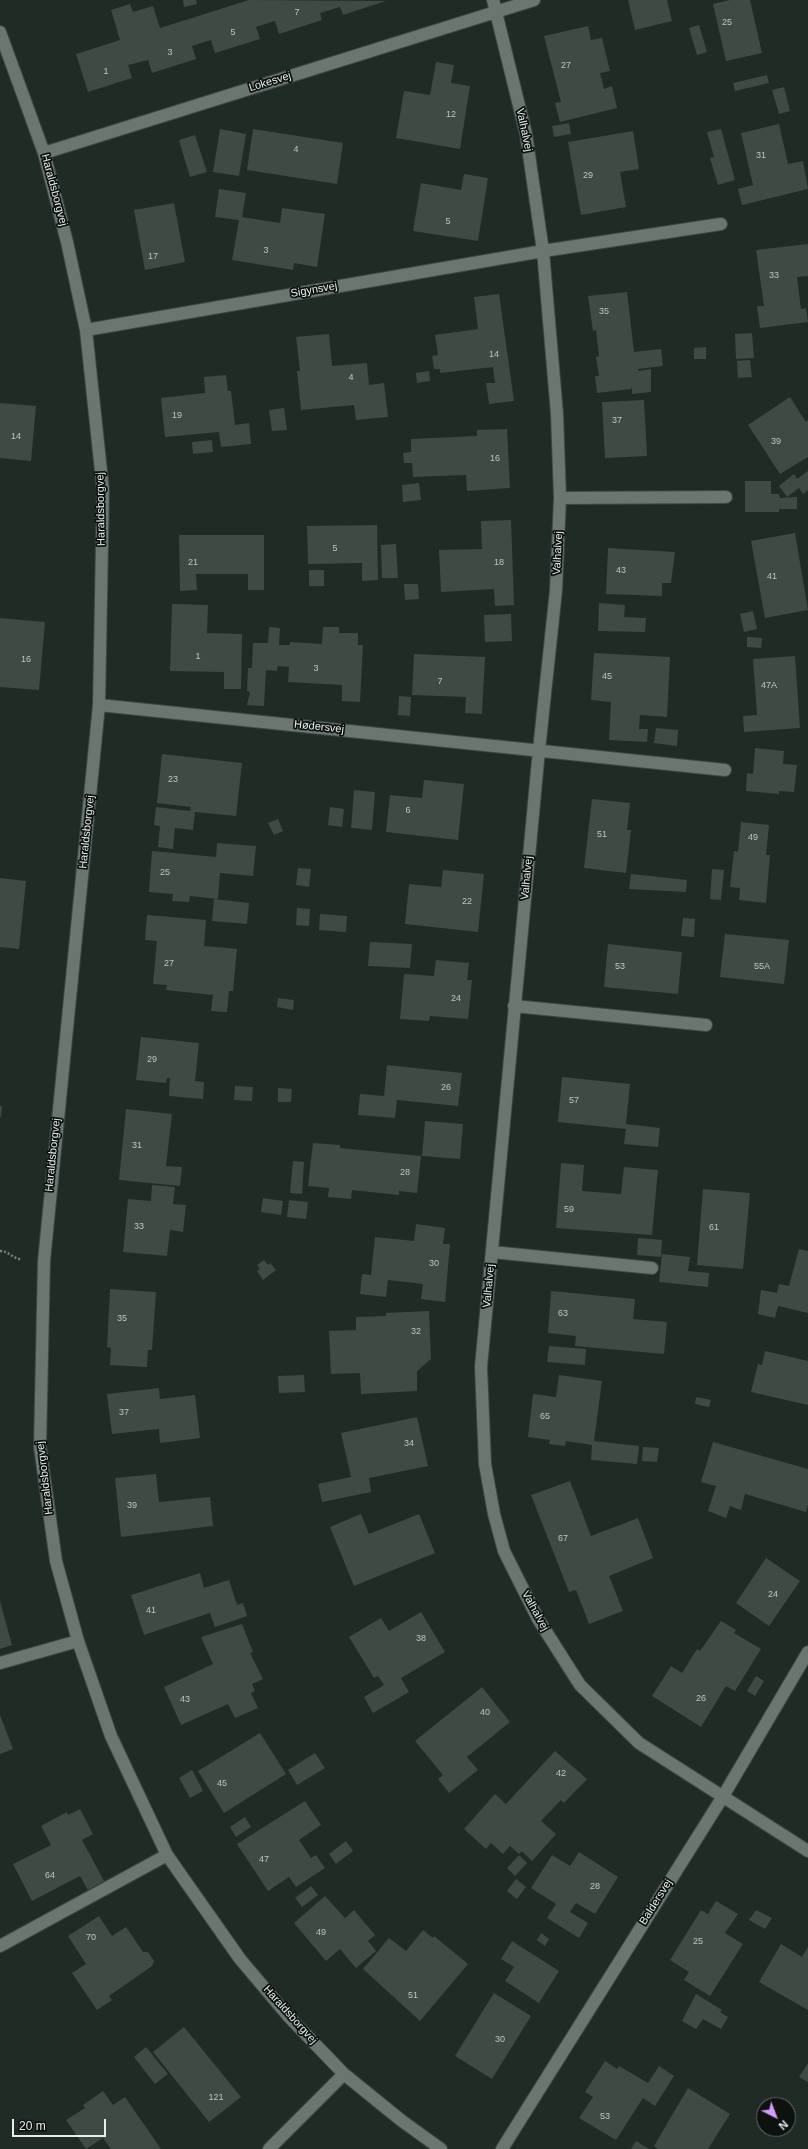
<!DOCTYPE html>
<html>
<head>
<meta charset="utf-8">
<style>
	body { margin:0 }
	#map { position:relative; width:808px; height:2149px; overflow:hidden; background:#202b25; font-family:Helvetica,sans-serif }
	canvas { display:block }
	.north { position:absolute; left:756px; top:2097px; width:40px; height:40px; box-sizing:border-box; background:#0d1210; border:1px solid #646a67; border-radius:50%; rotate:138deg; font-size:11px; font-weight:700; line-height:16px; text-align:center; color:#e7eeea }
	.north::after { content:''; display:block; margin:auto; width:14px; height:18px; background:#d69bfa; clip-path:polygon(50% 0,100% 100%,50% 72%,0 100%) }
	.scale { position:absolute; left:12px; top:2119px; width:94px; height:18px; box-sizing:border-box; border:2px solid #e7eeea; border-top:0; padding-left:5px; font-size:12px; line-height:14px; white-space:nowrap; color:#e7eeea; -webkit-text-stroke:3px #0d1210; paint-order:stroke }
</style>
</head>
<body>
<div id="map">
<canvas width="808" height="2149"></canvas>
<div class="north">N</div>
<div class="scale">20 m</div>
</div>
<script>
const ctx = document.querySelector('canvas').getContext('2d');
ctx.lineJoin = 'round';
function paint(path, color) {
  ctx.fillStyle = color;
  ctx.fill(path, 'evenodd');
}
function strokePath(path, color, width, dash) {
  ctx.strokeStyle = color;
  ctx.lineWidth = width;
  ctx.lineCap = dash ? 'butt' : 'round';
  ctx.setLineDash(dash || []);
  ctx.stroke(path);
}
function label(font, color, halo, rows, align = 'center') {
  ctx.font = font + ' Helvetica,sans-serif';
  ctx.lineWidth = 3.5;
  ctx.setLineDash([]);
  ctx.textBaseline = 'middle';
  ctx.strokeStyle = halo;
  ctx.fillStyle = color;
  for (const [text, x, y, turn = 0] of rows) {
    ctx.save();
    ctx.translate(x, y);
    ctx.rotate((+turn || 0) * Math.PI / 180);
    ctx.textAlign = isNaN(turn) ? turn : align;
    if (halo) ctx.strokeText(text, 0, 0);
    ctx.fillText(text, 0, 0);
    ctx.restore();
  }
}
paint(new Path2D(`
	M183 0H196L197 4 184 7Z
	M249 0 386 1 343 15 340 7 320 13 322 20 279 34 275 21 256 27 260 39 215 53 211 40 192 46 196 59 152 73 148 60 128 65 132 78 88 92 76 54 120 40 111 10 130 4 133 12 153 6 160 28Z
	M628 0H667L672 21 635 30Z
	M730 0H750L762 53 726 61 713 4Z
	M699 25 707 52 697 55 689 28Z
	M588 26 591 40 602 38 610 71 600 73 604 89 612 86 617 108 560 122 555 103 561 102 544 36Z
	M436 62 454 65 451 83 470 86 460 149 396 138 404 91 430 95Z
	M767 75 769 83 735 91 733 83Z
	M784 87 790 111 779 114 772 90Z
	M569 123 571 134 554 137 552 126Z
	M779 124 788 164 803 161 808 189 742 205 738 189 753 185 741 133Z
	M220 129 246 134 239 176 213 172Z
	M253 129 343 143 337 184 247 170Z
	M721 129 735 180 718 185 710 158 714 157 707 132Z
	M633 131 639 169 620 172 626 207 581 215 568 142Z
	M195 135 207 172 190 177 179 140Z
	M464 174 488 178 478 241 413 231 421 183 461 190Z
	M219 189 246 193 242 217 280 223 282 208 325 214 317 267 294 263 293 270 232 260 239 220 215 217Z
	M174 203 185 262 145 270 134 210Z
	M808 244V276L797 277 801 309 806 308 808 322 760 328 757 306H764L756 250Z
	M627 292 634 352 661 349 663 366 638 369V371L651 369V392L632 394V387L631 389 597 393 595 376H599L596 357 599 356 596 330 593 331 588 296Z
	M499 294 514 401 489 404 486 383H495L493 367 440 373V369H434L432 356 438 355 435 335 478 329 474 297Z
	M752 333 754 358 736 359 735 334Z
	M329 334 332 366 367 363 369 385 384 383 388 417 356 420 354 405 301 410 297 371H300L296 337Z
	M706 347V359H694V348Z
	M750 360 752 377 738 378 737 361Z
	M429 371 430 381 417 383 416 373Z
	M226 375 228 391H231L235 425 249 423 251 444 221 447 219 432 165 437 161 398 205 393 204 377Z
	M790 397 806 422 808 420V457L780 474 748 425Z
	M644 400 647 456 605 458 602 402Z
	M0 403 36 406 31 461 0 458Z
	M284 408 287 430 272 431 269 410Z
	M507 429 510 488 467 491 466 475 413 477 412 463H404L403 453 411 452V439L477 436V430Z
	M212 440 213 452 193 454 192 442Z
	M808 471V490L803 494 799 488 787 497 779 486 794 474 797 479Z
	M745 481H771V494H779L780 498 797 497V509H779V512H745Z
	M419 483 421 500 403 502 402 485Z
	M511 520 514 605 495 606 494 589 441 592 439 550 482 549 481 521Z
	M377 525 378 580 362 581V563L308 564 307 526Z
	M795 533 808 610 765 618 751 541Z
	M179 535H264V590H248V574H196L197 590 180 591Z
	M396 544 398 578H382L381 545Z
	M608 548 675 552 671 583H662V596L606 594Z
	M309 570H324V586H309Z
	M404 584H418L419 599 405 600Z
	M599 603 625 605 624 617 646 618 645 632 598 631Z
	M172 604 208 605 207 633 242 634 241 689H224V672L170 671Z
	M753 611 757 629 744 632 740 614Z
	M511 614 512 641 485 642 484 615Z
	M0 618 45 622 39 690 0 687Z
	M269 627 280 628 279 645H290V642L322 644 323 627H339V633H358V645H363L360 702 342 701V685L288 682 289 667 278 666 277 671 266 670 264 706 247 705 250 692 247 691 248 668H252L253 643H268Z
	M747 637 762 638 761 648 747 647Z
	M594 653 670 657 667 717 640 715 639 729H648L647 742 609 740 611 702 591 700Z
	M414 654 485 657 482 714 465 713 466 697 412 695Z
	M795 656 800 728 744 732 743 716 757 715 753 659Z
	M399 696 411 697 410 716 398 715Z
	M656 728 678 730 677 746 654 743Z
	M755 748 784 751 783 764 797 765 794 792 779 791V794L746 791 747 773 753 774Z
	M162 754 242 763 236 816 195 812 193 830 175 828 173 849 158 847 160 826 154 825 156 807 190 811 191 807 157 803Z
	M424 780 464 784 458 840 386 832 390 795 422 798Z
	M354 790 375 792 372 830 351 828Z
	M592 799 630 803 627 830H631L626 873 584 868Z
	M330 807 344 809 342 827 328 825Z
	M278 819 283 831 274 835 268 823Z
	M741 822 769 825 766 855H770L766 903 739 900 740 888 730 887 734 851 738 852Z
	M217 843 256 846 253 876 220 873 218 899 190 896 189 902 172 901 173 894 149 892 152 851 216 857Z
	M298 868 311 869 309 887 296 885Z
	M712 869 724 870 721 900 710 899Z
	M443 870 484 874 478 932 405 924 409 884 441 887Z
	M631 874 687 880 686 892 629 889Z
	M0 878 26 881 19 949 0 947Z
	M214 899 249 903 247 924 212 921Z
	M297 908 310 909 309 926 296 925Z
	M320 914 347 916 346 932 319 930Z
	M147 915 206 920 204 946 237 949 233 991H229L227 1012 211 1011 213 995 166 990 167 985 153 984 157 941 145 940Z
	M683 918 695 919 694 937 681 936Z
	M725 934 789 940 784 984 720 977Z
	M370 942 412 944 410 968 368 966Z
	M608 944 682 952 678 994 604 987Z
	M436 960 469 963 467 980H472L468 1019 430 1016 429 1021 400 1019 404 974 434 976Z
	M278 998 294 1000 293 1010 277 1007Z
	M141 1037 199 1043 195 1081 204 1082 203 1099 169 1096 170 1078H167L166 1083 136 1080Z
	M387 1065 462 1073 458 1106 397 1100 395 1118 358 1115 360 1094 384 1096Z
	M562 1077 630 1084 626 1124 660 1128 658 1147 624 1144 626 1129 558 1122Z
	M235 1086 253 1087 252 1101 234 1100Z
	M278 1088 292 1089 291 1102H278Z
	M0 1106H2L1 1117H0Z
	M126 1109 172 1114 166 1166 182 1167 180 1186 119 1180Z
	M425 1121 463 1124 460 1159 422 1156Z
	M313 1143 340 1145V1148L421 1156 417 1193 399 1191V1195L352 1190 351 1199 328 1197 329 1188 308 1186Z
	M293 1161 304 1162 302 1194 290 1193Z
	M561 1163 584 1165 582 1191 621 1194 624 1167 658 1170 652 1235 556 1228Z
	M152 1185 175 1187 173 1204 186 1205 183 1232 170 1230 167 1256 123 1252 128 1199 151 1201Z
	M703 1189 750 1193 743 1269 697 1265Z
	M263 1198 283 1201 281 1215 261 1212Z
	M289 1200 308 1202 306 1219 287 1217Z
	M416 1224 445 1228 443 1244H450L445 1302 421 1299 423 1284 388 1280 386 1297 360 1294 362 1274 371 1275 375 1237 414 1241Z
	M638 1238 662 1240 661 1257 637 1255Z
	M799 1249 808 1251V1313L778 1306 775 1318 758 1314 761 1290 777 1293 779 1284 789 1286Z
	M662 1254 690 1257 688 1271 709 1273 708 1287 659 1282Z
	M264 1260 268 1265 270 1263 276 1270 263 1280 257 1271 260 1269 257 1265Z
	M110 1289 156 1292 152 1350H148L147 1367 110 1365 111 1348 107 1347Z
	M551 1291 635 1299 633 1319 667 1322 664 1354 575 1346 576 1336 548 1333Z
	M429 1311 431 1359 417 1371V1391L361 1394 360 1373 331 1374 329 1331 356 1330V1317L386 1316V1313Z
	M549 1346 586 1349 585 1365 547 1362Z
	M765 1351 808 1361V1405L751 1392 758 1364 762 1365Z
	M304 1375 305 1392 279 1393 278 1376Z
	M559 1375 602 1381 594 1441 639 1446 637 1464 591 1460 592 1445 566 1441 565 1446 549 1444 550 1440 528 1437 533 1394 556 1397Z
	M159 1388 160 1399 195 1395 200 1438 160 1443 159 1429 112 1434 107 1394Z
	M696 1397 711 1400 709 1407 695 1404Z
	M417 1417 428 1466 369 1478 371 1492 322 1502 318 1484 351 1477 341 1433Z
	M713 1442 808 1469V1505L806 1512 745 1494 741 1510 730 1506 726 1518 708 1511 716 1486 701 1482Z
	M643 1447 659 1448 657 1462 642 1461Z
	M156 1474 159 1502 210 1497 213 1526 121 1537 115 1478Z
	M570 1481 591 1536 638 1518 653 1558 609 1576 623 1611 589 1624 576 1590 569 1592 531 1495Z
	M361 1514 369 1534 419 1514 435 1553 354 1586 330 1527Z
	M766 1558 800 1581 769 1626 736 1603Z
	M200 1573 204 1588 229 1580 237 1605 243 1603 247 1616 215 1627 210 1613 144 1635 131 1595Z
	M0 1601 12 1645 0 1649Z
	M421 1612 445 1652 401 1678 409 1692 373 1713 364 1697 384 1685 378 1676 374 1678 349 1637 381 1618 389 1631Z
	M721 1621 736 1630 734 1633 761 1649 735 1691 726 1686 701 1727 652 1696 671 1666 682 1673 697 1649 700 1651Z
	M242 1624 253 1652 250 1653 263 1679 252 1684 255 1691 251 1693 258 1708 235 1718 228 1704 181 1725 164 1687 213 1664 201 1637Z
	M756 1676 764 1681 755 1696 747 1691Z
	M482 1687 510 1722 467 1757 478 1770 449 1793 438 1779 443 1775 415 1741Z
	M0 1715 13 1749 0 1754Z
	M260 1733 286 1774 224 1813 198 1771Z
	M555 1751 587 1779 564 1803 561 1800 541 1821 556 1834 532 1861 522 1851 519 1854 510 1846 503 1854 491 1843 486 1849 464 1829 495 1794 506 1804Z
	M315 1753 325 1768 297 1785 288 1770Z
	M192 1770 203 1791 190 1798 179 1778Z
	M305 1801 321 1825 299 1840 311 1858 316 1855 325 1868 296 1887 289 1877 268 1891 237 1844Z
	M80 1809 93 1834 82 1840 104 1881 88 1890 80 1876 32 1901 13 1864 51 1845 41 1826 67 1812 68 1815Z
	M245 1817 251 1827 236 1837 230 1827Z
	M346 1841 353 1851 336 1864 329 1854Z
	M579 1852 618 1877 595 1914 576 1903 570 1912 588 1923 579 1938 547 1918 556 1904 531 1888 552 1855 570 1866Z
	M519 1855 527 1863 515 1876 507 1868Z
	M516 1879 526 1887 517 1899 507 1891Z
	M311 1886 318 1895 302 1907 295 1898Z
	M325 1896 345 1918 354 1910 375 1935 368 1941 376 1951 356 1968 340 1949 326 1961 294 1923Z
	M716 1901 738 1914 725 1933 743 1944 710 1996 684 1980 689 1972 670 1960 701 1910 708 1914Z
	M756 1910 772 1918 765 1929 749 1920Z
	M99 1916 112 1936 126 1927 143 1952H148L154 1961 152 1966 109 1996 112 2000 97 2010 72 1973 86 1964 68 1936Z
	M423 1930 433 1938 434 1936 468 1964 420 2021 363 1969 389 1938 406 1951Z
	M541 1933 549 1939 545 1946 537 1940Z
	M512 1941 559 1971 539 2003 505 1981 514 1967 501 1959Z
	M781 1944 802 1957 808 1947V2010L759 1982Z
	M494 1993 531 2016 492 2079 455 2056Z
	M696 1994 722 2010 720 2012 728 2017 721 2029 703 2019 696 2029 682 2021Z
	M184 2027 241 2097 209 2122 153 2052Z
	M146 2047 168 2074 155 2084 134 2057Z
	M605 2061 617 2069 619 2066 648 2083 659 2066 674 2076 655 2106 643 2098 616 2140 579 2118 593 2097 585 2092Z
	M808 2063V2082L799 2077Z
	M688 2088 730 2114 708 2149H658L654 2146Z
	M103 2091 113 2105 125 2097 161 2149H111L103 2138 86 2149 66 2120 85 2108 83 2105Z
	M636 2141 649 2149H631Z`), '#3f4a44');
const minor = new Path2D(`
	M493 0 526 134 543 251 557 414 560 498 556 590 539 750 481 1367 485 1464 494 1514 504 1551 538 1619 580 1685 639 1743 808 1851
	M0 32 44 153 67 242 86 330 103 490 99 705 44 1261 40 1447 56 1561 78 1641 111 1736 167 1855 240 1959 289 2017 344 2074 402 2121 441 2149
	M44 153 534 0
	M86 330 543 251 721 224
	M560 498 726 497
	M99 705 725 770
	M514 1006 706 1025
	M492 1252 652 1268
	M0 1663 78 1641
	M0 1946 167 1855
	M269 2149 344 2074
	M502 2149 722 1798 808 1652`);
strokePath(minor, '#3f4843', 14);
strokePath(new Path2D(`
	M0 1251C9 1251 13 1259 21 1259`), '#77817c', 2.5, [2, 2]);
strokePath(minor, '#6a766f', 12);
label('9px', '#bdc5c0', null, [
	["7",297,13],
	["25",727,23],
	["5",233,33],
	["3",170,53],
	["27",566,66],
	["1",106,72],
	["12",451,115],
	["4",296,150],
	["31",761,156],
	["29",588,176],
	["5",448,222],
	["3",266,251],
	["17",153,257],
	["33",774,276],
	["35",604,312],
	["14",494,355],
	["4",351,378],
	["19",177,416],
	["37",617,421],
	["14",16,437],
	["39",776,442],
	["16",495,459],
	["5",335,549],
	["21",193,563],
	["18",499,563],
	["43",621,571],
	["41",772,577],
	["1",198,657],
	["16",26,660],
	["3",316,669],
	["45",607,677],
	["7",440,682],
	["47A",769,686],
	["23",173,780],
	["6",408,811],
	["51",602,835],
	["49",753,838],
	["25",165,873],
	["22",467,902],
	["27",169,964],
	["53",620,967],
	["55A",762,967],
	["24",456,999],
	["29",152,1060],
	["26",446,1088],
	["57",574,1101],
	["31",137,1146],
	["28",405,1173],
	["59",569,1210],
	["33",139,1227],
	["61",714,1228],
	["30",434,1264],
	["63",563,1314],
	["35",122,1319],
	["32",416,1332],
	["37",124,1413],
	["65",545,1417],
	["34",409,1444],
	["39",132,1506],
	["67",563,1539],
	["24",773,1595],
	["41",151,1611],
	["38",421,1639],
	["26",701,1699],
	["43",185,1700],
	["40",485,1713],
	["42",561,1774],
	["45",222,1784],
	["47",264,1860],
	["64",50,1876],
	["28",595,1887],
	["49",321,1933],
	["70",91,1938],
	["25",698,1942],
	["51",413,1996],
	["30",500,2040],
	["121",216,2098],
	["53",605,2117]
]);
label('11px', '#e7eeea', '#0d1210', [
	["Lokesvej",270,82,-17],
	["Valhalvej",524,130,78],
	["Haraldsborgvej",54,190,75],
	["Sigynsvej",314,290,-10],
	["Haraldsborgvej",101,509,-91],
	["Valhalvej",558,553,-87],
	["Hødersvej",319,727,6],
	["Haraldsborgvej",87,832,-84],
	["Valhalvej",527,878,-85],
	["Haraldsborgvej",53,1155,-84],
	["Valhalvej",489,1286,-85],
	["Haraldsborgvej",45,1478,-97],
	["Valhalvej",535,1611,61],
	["Baldersvej",656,1902,-58],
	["Haraldsborgvej",290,2015,48]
]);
</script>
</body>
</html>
